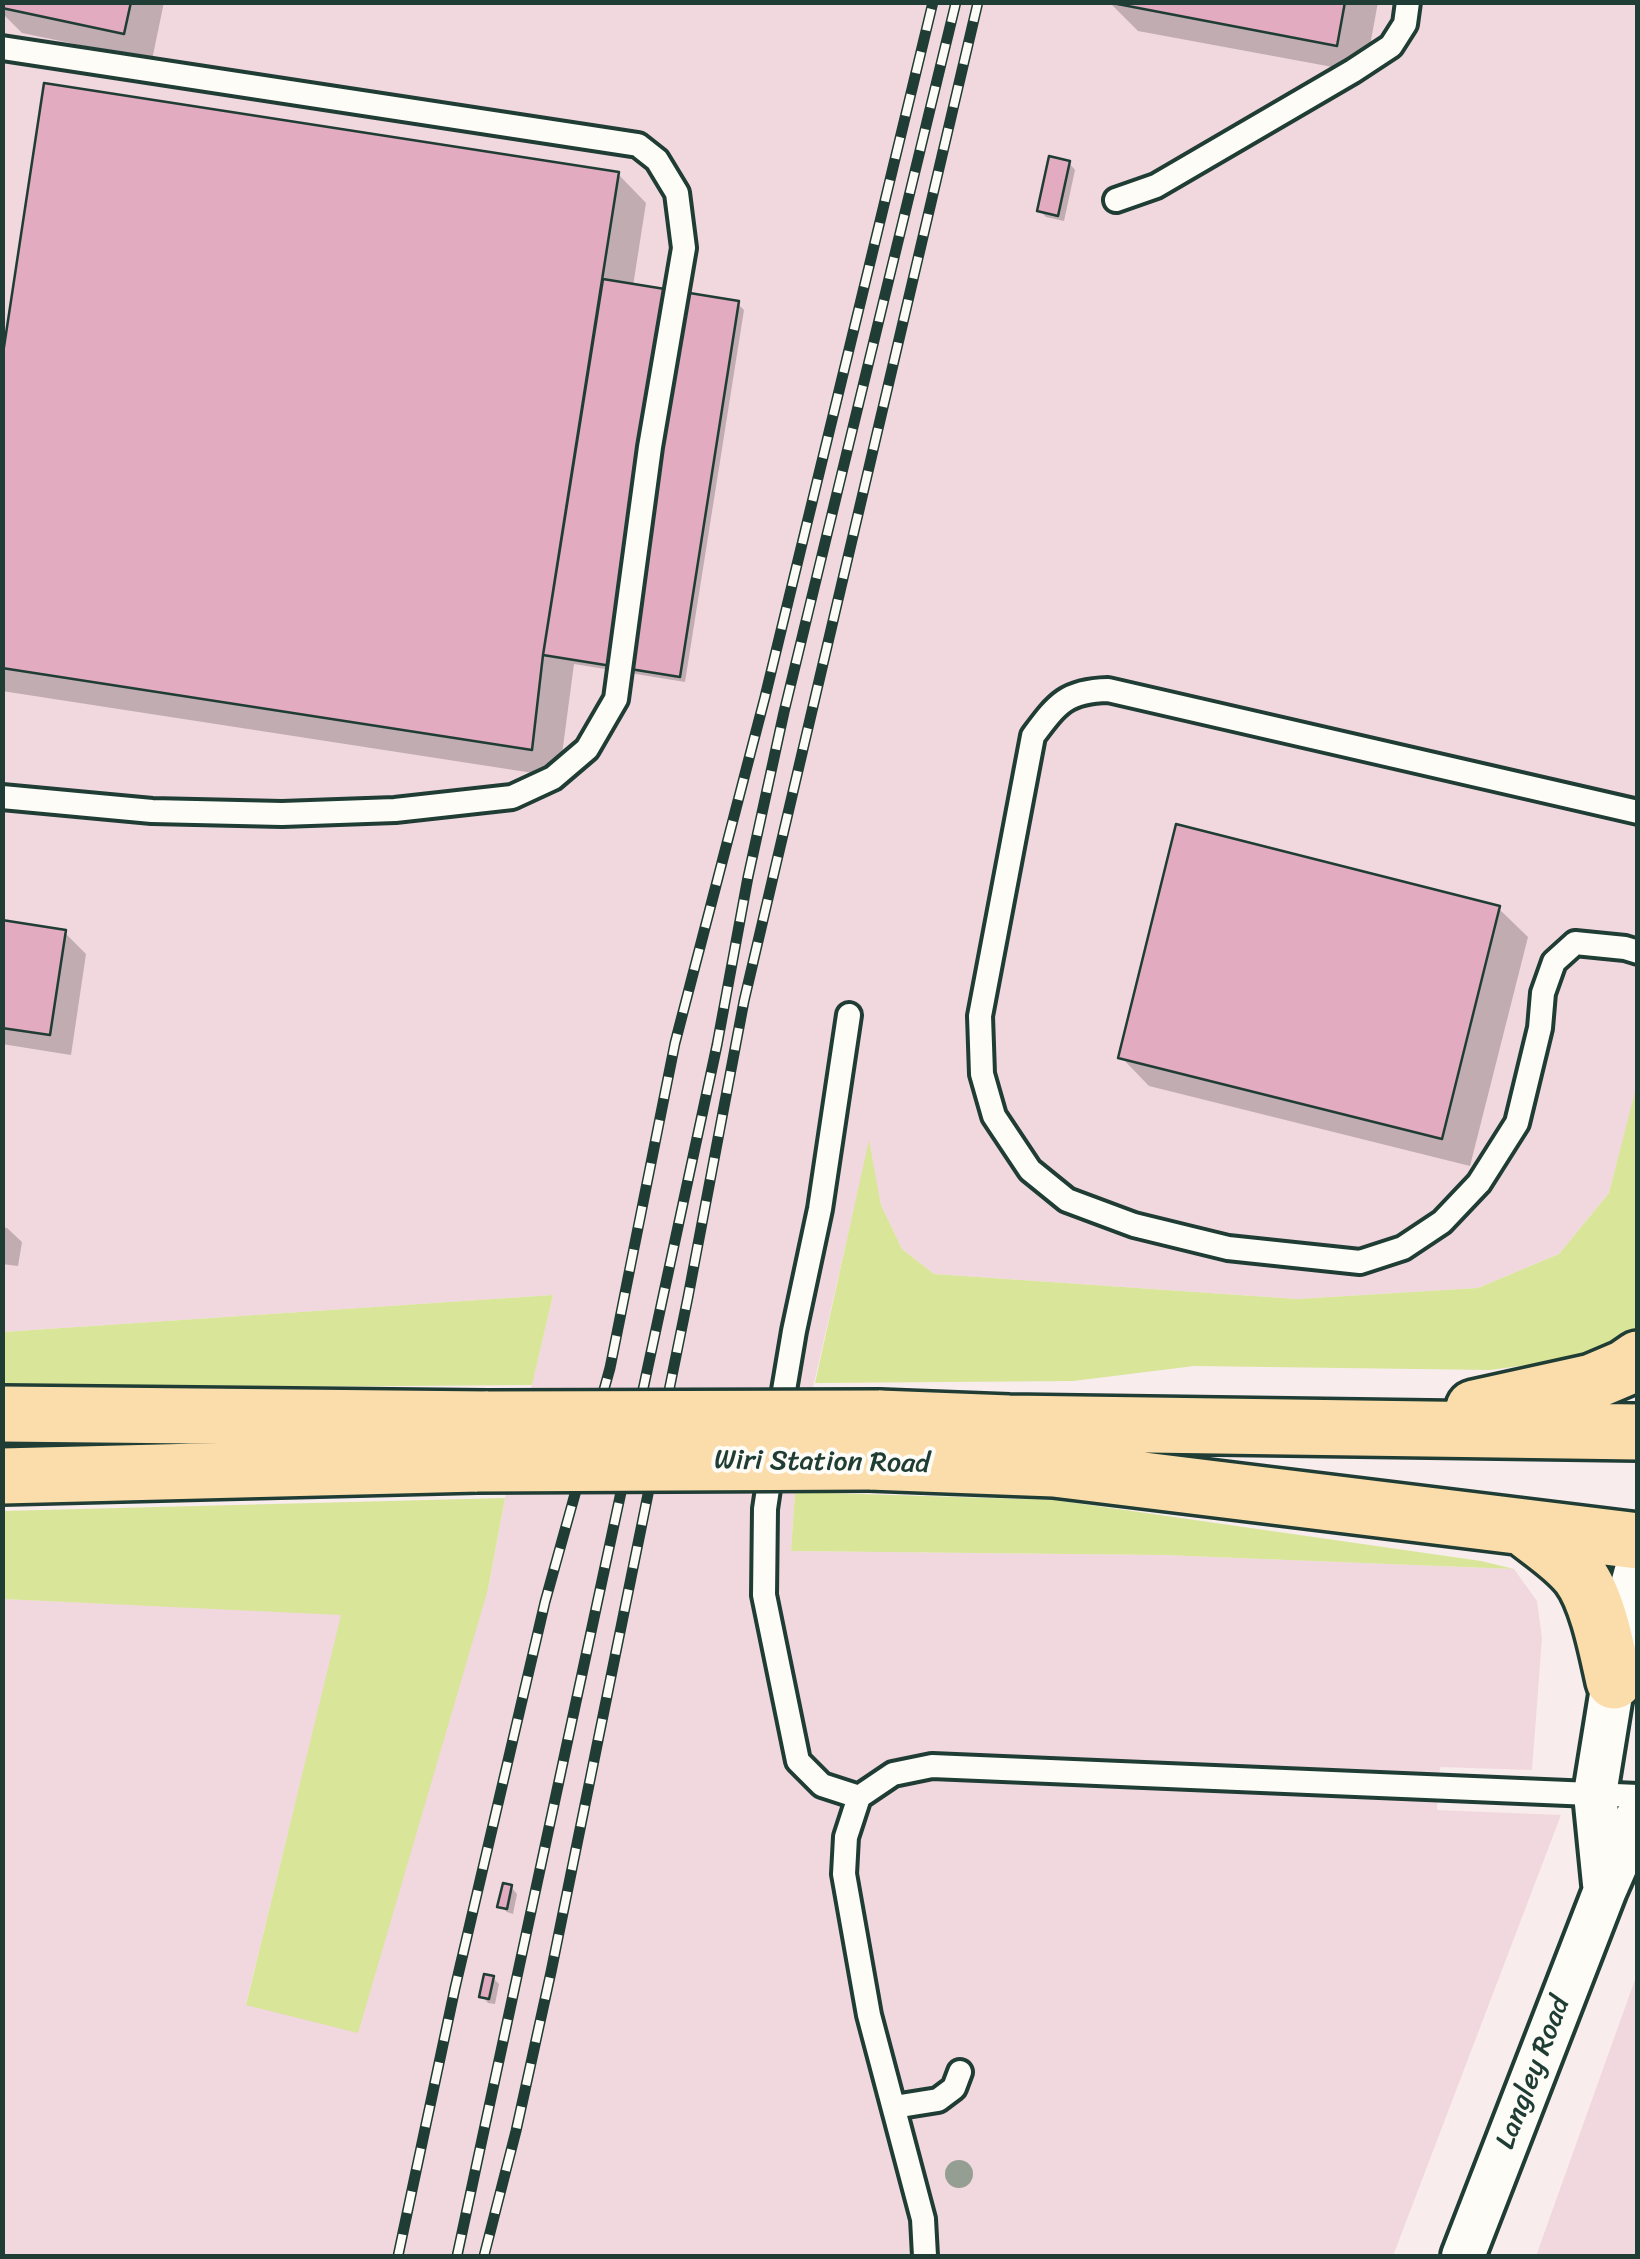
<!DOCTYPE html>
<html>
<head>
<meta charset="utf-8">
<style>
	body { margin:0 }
	#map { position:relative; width:1640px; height:2259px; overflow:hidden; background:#f8ecec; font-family:Sriracha,sans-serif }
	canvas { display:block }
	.frame { position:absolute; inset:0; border:5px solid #1f3d34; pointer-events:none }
</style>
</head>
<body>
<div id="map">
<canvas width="1640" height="2259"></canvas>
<div class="frame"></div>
</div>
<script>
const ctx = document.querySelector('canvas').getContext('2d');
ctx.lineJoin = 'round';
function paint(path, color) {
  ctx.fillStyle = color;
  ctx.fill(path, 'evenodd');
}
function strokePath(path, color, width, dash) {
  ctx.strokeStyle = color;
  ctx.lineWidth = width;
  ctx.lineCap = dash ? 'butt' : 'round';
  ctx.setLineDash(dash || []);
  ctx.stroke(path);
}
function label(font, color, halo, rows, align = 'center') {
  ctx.font = font + ' Sriracha,sans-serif';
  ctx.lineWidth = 8;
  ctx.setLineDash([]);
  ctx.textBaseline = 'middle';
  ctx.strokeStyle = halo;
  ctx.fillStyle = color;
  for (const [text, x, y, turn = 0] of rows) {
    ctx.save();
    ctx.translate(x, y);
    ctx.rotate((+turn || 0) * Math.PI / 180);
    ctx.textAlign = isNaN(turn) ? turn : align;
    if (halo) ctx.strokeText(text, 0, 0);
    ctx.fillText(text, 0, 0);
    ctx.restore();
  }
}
paint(new Path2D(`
	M3 3H1637L1638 1084 1609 1193 1559 1254 1478 1288 1297 1299 934 1274 902 1249 881 1205 869 1143 814 1383 795 1492 791 1551 1163 1555 1514 1569 1537 1601 1542 1638 1532 1770 1440 1767 1437 1810 1561 1815 1393 2256H3V1599L342 1614 246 2004 488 1589 505 1498 553 1295 3 1332Z
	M1637 1974V2256H1536Z`), '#f1d8de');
paint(new Path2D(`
	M1637 1084V1324L1632 1334 1584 1357 1490 1370 1194 1366 1073 1381 815 1383 869 1140 881 1205 902 1249 934 1274 1297 1299 1478 1288 1559 1254 1609 1193Z
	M553 1295 532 1385 3 1389V1332Z
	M795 1492 1055 1500 1481 1561 1514 1569 1163 1555 791 1551Z
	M505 1498 488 1589 358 2033 246 2005 341 1615 3 1599V1511Z`), '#d9e598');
paint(new Path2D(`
	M2 2H164L152 60 22 33 2 13Z
	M1109 2H1378L1365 73 1138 31Z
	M1069 163 1075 170 1064 221 1046 217 1040 211Z
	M618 174 646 203 633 286 738 304 744 310 685 682 574 664 559 777 2 691V377Z
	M1499 909 1528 937 1470 1166 1149 1086 1121 1057Z
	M2 922 64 932 86 954 71 1055 2 1044Z
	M2 1227 7 1228 22 1242 18 1266 2 1264Z
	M511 1887 517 1894 513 1914 507 1912 500 1906Z
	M493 1978 499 1984 495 2004 488 2003 482 1996Z`), '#0003');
const building = new Path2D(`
	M2 2H131L124 34 2 8Z
	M1107 2H1345L1337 46Z
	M44 83 619 172 543 655 532 750 2 668V360Z
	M1049 156 1070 161 1058 216 1037 211Z
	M603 279 739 301 680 677 543 655Z
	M1176 824 1500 906 1442 1139 1118 1058Z
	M2 920 66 930 50 1035 2 1028Z
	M503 1883 512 1885 507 1909 497 1907Z
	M484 1974 494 1976 489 1999 479 1997Z`);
paint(building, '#e2abbf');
strokePath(building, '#1f3d34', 2.5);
const lane = new Path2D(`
	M2 48 638 145 657 160 677 193 684 248 650 447 616 699 587 749 553 778 512 797 395 810 282 814 152 811 2 797
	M1116 200 1156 186 1353 71 1391 46 1405 24 1408 2
	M1638 812 1108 690C1066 691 1057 704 1033 736L980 1016 982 1074 994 1116 1030 1170 1067 1200 1134 1225 1228 1248 1360 1262 1403 1248 1442 1222 1479 1183 1517 1123 1540 1028 1543 993 1554 962 1575 943 1625 948 1638 952
	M779 1420 794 1331 820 1209 849 1015
	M772 1462 765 1509 764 1595 798 1761 822 1785 859 1797
	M894 2107 938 2100 954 2088 960 2072
	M925 2256 923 2219 869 2015 844 1874 846 1837 859 1797 893 1774 932 1766 1638 1796`);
const street = new Path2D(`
	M1604 1884 1595 1794 1624 1614 1638 1563
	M1463 2256 1605 1890 1638 1815`);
const primary = new Path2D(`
	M1474 1408 1592 1382 1625 1368 1638 1359
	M2 1414 488 1419
	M879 1418 1009 1423 1638 1432
	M870 1462 1054 1469 1638 1541
	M2 1476 477 1464
	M1523 1527C1541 1542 1564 1556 1579 1575 1598 1600 1607 1650 1614 1681`);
strokePath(lane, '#1f3d34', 30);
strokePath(street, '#1f3d34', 50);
strokePath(primary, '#1f3d34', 62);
strokePath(lane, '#fdfcf7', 22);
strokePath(street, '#fdfcf7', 42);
strokePath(primary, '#fbddab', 55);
const rail = new Path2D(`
	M398 2256 455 1988 545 1602 610 1368 675 1043 765 697 933 2
	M457 2256 717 1045 748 877 784 712 956 2
	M484 2256 516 2131 551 1972 688 1297 744 1001 978 2`);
strokePath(rail, '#1f3d34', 11);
strokePath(rail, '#fdfcf7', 8, [22]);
const primaryBridge = new Path2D(`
	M488 1419 879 1418
	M477 1464 870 1462`);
strokePath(primaryBridge, '#1f3d34', 62, []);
strokePath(primaryBridge, '#fbddab', 55);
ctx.fillStyle = '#959e92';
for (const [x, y] of [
	[959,2174]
]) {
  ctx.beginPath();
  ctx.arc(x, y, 14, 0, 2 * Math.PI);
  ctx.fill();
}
label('28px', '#1f3d34', '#fdfcf7', [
	["Wiri Station Road",822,1463,1],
	["Langley Road",1534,2073,-69]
]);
</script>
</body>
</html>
